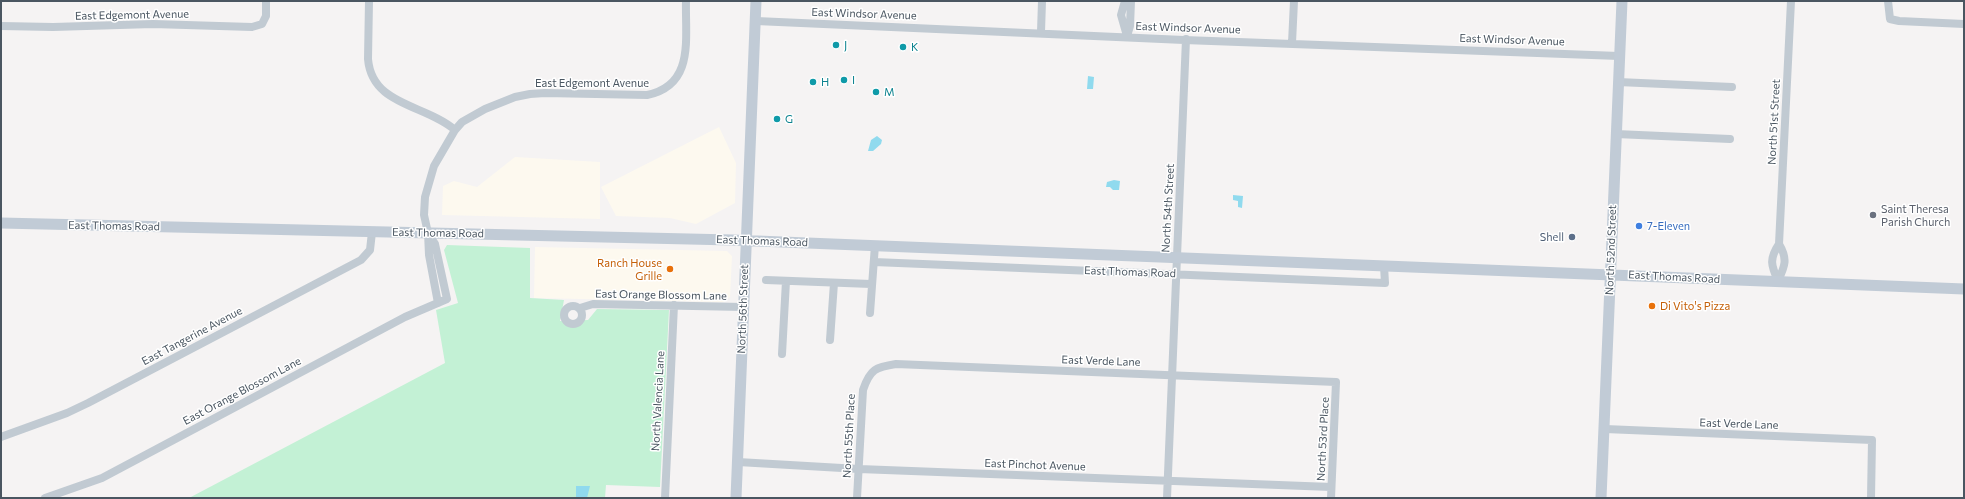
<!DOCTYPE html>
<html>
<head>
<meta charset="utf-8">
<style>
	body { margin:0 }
	#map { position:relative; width:1965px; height:499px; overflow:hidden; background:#f5f3f3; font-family:Commissioner,sans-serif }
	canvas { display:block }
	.frame { position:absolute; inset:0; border:2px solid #4a5661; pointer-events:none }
</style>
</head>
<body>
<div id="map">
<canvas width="1965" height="499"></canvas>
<div class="frame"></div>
</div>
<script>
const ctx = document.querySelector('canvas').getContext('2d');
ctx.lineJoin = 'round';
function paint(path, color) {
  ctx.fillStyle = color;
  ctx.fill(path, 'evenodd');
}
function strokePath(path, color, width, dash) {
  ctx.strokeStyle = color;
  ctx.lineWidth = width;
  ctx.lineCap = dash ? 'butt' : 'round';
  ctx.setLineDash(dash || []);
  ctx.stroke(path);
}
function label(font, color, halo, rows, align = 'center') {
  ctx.font = font + ' Commissioner,sans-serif';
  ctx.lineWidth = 3;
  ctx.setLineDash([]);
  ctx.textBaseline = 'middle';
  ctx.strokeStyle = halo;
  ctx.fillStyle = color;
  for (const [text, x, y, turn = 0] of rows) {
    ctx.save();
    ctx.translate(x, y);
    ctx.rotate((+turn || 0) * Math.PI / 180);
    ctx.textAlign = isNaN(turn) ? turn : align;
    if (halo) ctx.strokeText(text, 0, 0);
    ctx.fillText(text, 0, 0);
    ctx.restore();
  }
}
paint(new Path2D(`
	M719 127 736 163 735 203 696 224 670 218 616 216 601 187Z
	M515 157 600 162V219L442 215 443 186 454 181 477 187Z
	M535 247 727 251 732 256 730 297 724 302 534 298Z`), '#fdf9ef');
paint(new Path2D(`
	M447 245 530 248V298L564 300 560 321 588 320 597 309 669 310 660 487 606 485 605 498H189L445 363 436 310 458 303 444 250Z`), '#c3f1d5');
paint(new Path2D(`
	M1088 76 1094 77 1093 89H1087Z
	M877 136 882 140 881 144 873 151H868L871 140Z
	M1114 180 1120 181 1119 190H1113L1110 187H1106L1107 182Z
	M1233 195 1243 196 1242 208 1238 207V201L1233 200Z
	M576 486H590L587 498H576Z`), '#90daee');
strokePath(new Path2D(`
	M369 1 368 59C372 106 425 104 455 130
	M1125 1 1121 15 1127 36
	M1888 1 1890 19 1899 21 1964 24
	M756 21 1184 40 1619 56
	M1 26 53 27 153 24 252 27 262 24 266 16V1
	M1041 32 1042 1
	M1127 36 1130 26 1131 1
	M1292 43 1294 1
	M1618 82 1732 87
	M1616 134 1730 139
	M874 262 1385 283 1384 266
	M766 280 871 284
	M1778 281C1771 265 1769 259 1779 244L1791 1
	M1778 281C1785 266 1788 259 1779 244
	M438 303 429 255 428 233 424 215 425 197 434 166 455 130 462 122 485 109 515 97 530 94 545 93 647 95C695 85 685 39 686 1
	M564 315a9 9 0 1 1 18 0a9 9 0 1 1-18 0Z
	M580 308 593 304 743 307
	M870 313 875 245
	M830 340 834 283
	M782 354 786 281
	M1605 429 1872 440 1871 498
	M1 437 67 413 88 403 361 260 370 250 372 232
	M738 462 859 469 1331 487
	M45 498 102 478 405 317 447 299 435 244 428 233
	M665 498 674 305
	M857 498 863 390C870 369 876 367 896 364L1336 382 1331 498
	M1167 498 1186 39`), '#c1cad2', 8);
strokePath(new Path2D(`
	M1 223 732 240 1964 289
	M736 498 756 1
	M1601 498 1622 1`), '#c1cbd6', 11);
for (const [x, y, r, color] of [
	[836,45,4,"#0f9aa8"],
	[903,47,4,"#0f9aa8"],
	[844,80,4,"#0f9aa8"],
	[813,82,4,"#0f9aa8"],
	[876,92,4,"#0f9aa8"],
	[777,119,4,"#0f9aa8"],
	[1873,215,4,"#6b7280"],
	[1639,226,4,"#3f7fe0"],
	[1572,237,4,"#5c6f8a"],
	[670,269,4,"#e8710a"],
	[1652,306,4,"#e8710a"]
]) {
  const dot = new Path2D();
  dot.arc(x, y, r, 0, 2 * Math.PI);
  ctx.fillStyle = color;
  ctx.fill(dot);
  strokePath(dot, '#fff', 1.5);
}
label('11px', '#4a5661', '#fff', [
	["East Windsor Avenue",864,14,2],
	["East Edgemont Avenue",132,15,-1],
	["East Windsor Avenue",1188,28,2],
	["East Windsor Avenue",1512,40,2],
	["East Edgemont Avenue",592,83],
	["North 51st Street",1774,122,-87],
	["North 54th Street",1168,208,-87],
	["East Thomas Road",114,226,1],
	["East Thomas Road",438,233,1],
	["East Thomas Road",762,241,2],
	["North 52nd Street",1611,250,-88],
	["East Thomas Road",1130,272,2],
	["East Thomas Road",1674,277,3],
	["East Orange Blossom Lane",661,295,1],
	["North 56th Street",743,309,-88],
	["East Tangerine Avenue",192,336,-28],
	["East Verde Lane",1101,361,2],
	["East Orange Blossom Lane",242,391,-28],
	["North Valencia Lane",658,401,-87],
	["East Verde Lane",1739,424,2],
	["North 55th Place",849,436,-87],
	["North 53rd Place",1323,439,-87],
	["East Pinchot Avenue",1035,465,2]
]);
label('11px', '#0d838f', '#fff', [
	["J",844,45],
	["K",911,47],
	["I",852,80],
	["H",821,82],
	["M",884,92],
	["G",785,119]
], 'left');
label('11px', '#5b616d', '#fff', [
	["Saint Theresa",1881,209],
	["Parish Church",1881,222]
], 'left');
label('11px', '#366cbe', '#fff', [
	["7-Eleven",1647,226]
], 'left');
label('11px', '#4e5e75', '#fff', [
	["Shell",1564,237]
], 'right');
label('11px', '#c56008', '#fff', [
	["Ranch House",662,263],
	["Grille",662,276],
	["Di Vito's Pizza",1660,306,"left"]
], 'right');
</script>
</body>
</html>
